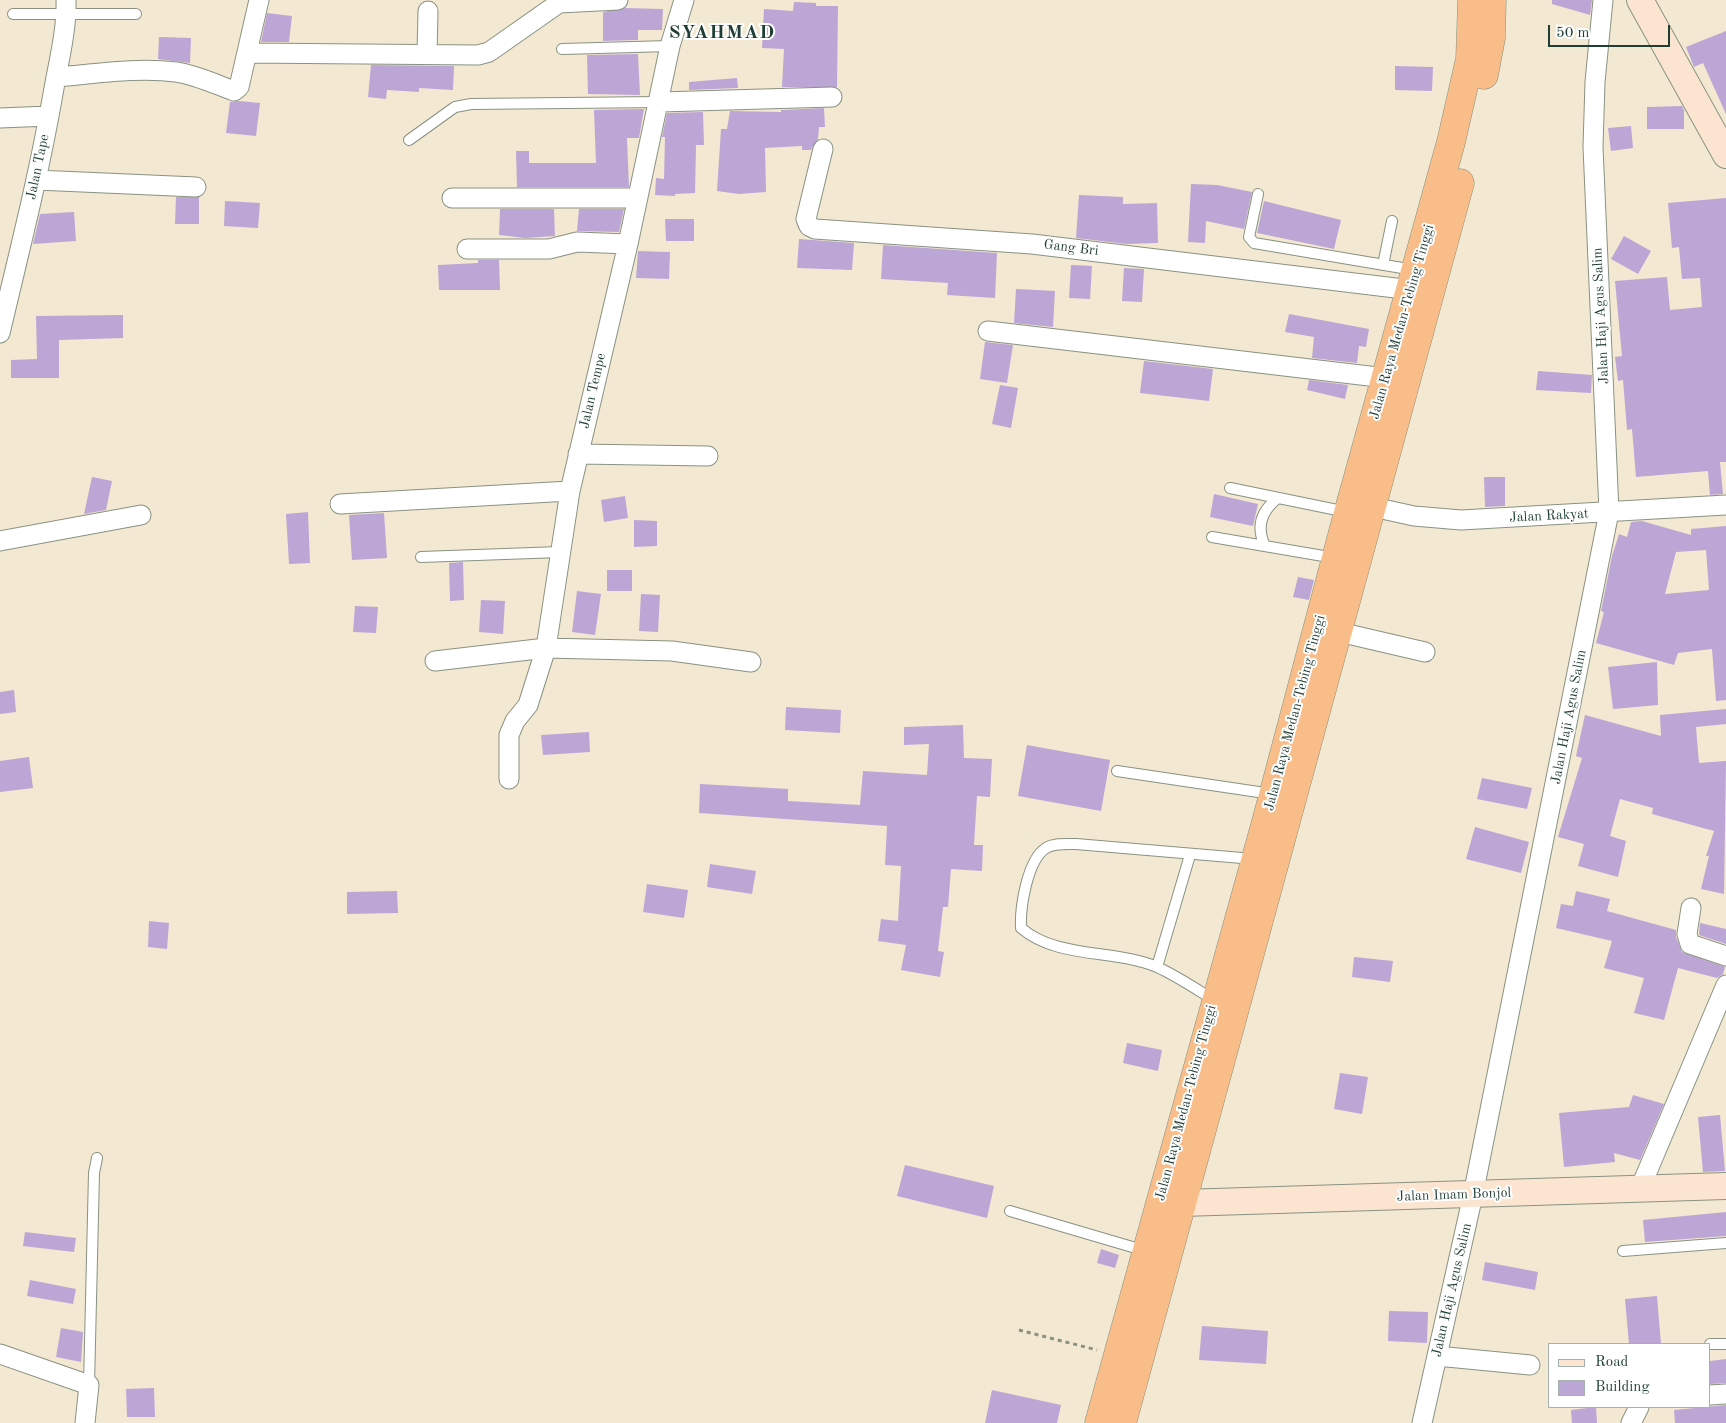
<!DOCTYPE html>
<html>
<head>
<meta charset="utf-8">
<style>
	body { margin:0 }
	#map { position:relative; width:1726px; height:1423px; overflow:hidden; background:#f3e8d1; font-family:"Old Standard TT",serif }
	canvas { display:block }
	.legend { position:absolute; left:1548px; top:1343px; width:162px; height:65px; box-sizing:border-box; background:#fff; border:1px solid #a5b1ae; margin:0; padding:6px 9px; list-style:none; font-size:15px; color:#1f3d34 }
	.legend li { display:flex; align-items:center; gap:10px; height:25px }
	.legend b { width:25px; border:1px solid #a5b1ae }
	.scale { position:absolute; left:1548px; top:25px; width:122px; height:22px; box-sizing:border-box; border:2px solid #1f3d34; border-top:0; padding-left:6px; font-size:15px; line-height:18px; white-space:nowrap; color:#1f3d34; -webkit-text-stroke:4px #fff; paint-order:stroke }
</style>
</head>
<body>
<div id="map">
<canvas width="1726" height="1423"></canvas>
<ul class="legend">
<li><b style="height:6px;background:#fce5d0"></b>Road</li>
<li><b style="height:14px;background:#bca6d6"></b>Building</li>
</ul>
<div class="scale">50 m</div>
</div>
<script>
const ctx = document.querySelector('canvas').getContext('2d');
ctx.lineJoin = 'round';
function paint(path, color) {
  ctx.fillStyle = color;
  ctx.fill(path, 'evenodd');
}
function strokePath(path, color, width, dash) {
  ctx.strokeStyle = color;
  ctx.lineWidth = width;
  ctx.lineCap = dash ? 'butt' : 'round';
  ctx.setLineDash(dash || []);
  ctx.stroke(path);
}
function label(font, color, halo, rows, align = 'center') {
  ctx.font = font + ' "Old Standard TT",serif';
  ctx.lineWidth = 4;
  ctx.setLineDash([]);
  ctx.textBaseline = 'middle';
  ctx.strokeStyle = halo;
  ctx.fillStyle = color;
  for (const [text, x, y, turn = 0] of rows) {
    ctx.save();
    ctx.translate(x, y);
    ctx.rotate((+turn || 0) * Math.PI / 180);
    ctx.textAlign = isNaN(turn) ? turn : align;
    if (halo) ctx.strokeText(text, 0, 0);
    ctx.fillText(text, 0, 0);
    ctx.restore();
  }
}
paint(new Path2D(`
	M1552 0H1592L1590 15 1552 4Z
	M794 2 816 3V6H838L837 87H782L784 49 762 48 764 9 793 11Z
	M625 8 663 9 662 30H638V40L603 41V12Z
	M267 13 292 16 289 42H261Z
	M1726 31V114L1703 63 1694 67 1686 47Z
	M159 37 191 38 190 63 158 59Z
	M638 54 640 95 588 94 587 55Z
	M371 65 454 66 453 90 419 88V92L387 90 386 99 368 97Z
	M1395 66 1433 67 1432 91 1395 90Z
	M737 78 738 88 689 90V82Z
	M239 101 260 103 256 136 226 133 230 102Z
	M1682 106 1684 110V129H1647V107Z
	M824 108 825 127H819L818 139 811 150H802V146L765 148 766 192 739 194 717 191 721 129H727L730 111 781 112V110Z
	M644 109 639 138H627L629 187H517L516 151H529V163H596L594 110Z
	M703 112 704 145H696L695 193 675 194V196L655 195 656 178 664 179 665 137H662L667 113Z
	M1631 126 1633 148 1611 151 1608 128Z
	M1191 184 1217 185 1252 192 1244 229 1206 221 1205 243 1188 242Z
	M1079 195 1123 197V204L1157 203 1158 243 1126 244 1076 238Z
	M176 197H199V224H175Z
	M1726 198V462H1720L1723 494 1710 495 1708 471 1636 477 1632 429 1627 430 1623 380 1618 381 1615 357 1622 356 1615 281 1667 277 1670 310 1702 307 1700 278 1682 279 1679 247 1672 248 1668 203Z
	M225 201 260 203 258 228 224 226Z
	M1264 201 1341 220 1334 249 1257 233Z
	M500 209H554L555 236 525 238 499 235Z
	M579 209H624L619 232 577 231Z
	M74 212 76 241 33 244 40 214Z
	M665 219H694V241H666Z
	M1624 236 1651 251 1638 274 1611 259Z
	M799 239 854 243 852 270 797 268Z
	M883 245 997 253 995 298 947 295 948 283 881 279Z
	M638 251 670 252 669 279 636 278Z
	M478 260H499L500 290H439L438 265 478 263Z
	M1071 265 1092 266 1090 299 1069 298Z
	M1124 268 1144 269 1142 302 1122 301Z
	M1016 289 1055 291 1053 327 1014 323Z
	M1289 314 1369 329 1366 347 1359 346 1357 363 1312 358 1314 337 1285 332Z
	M123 315V338L59 340V378H11V360L37 359 36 316Z
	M985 342 1013 345 1007 383 980 379Z
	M1144 361 1213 369 1209 401 1140 393Z
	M1538 371 1592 375 1591 393 1536 390Z
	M1309 380 1348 385 1345 399 1307 390Z
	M1000 385 1018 388 1011 428 992 424Z
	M92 477 112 481 106 510 84 514Z
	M1484 477H1505V506L1485 507Z
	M1214 494 1258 504 1253 526 1210 517Z
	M625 496 628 518 604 522 601 500Z
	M308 512 310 563 289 564 286 514Z
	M384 513 387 558 352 560 349 515Z
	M634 520 657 521V546L634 547Z
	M1642 521 1691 535V529L1726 526V700L1716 701 1712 649 1678 653 1674 665 1596 643 1604 612 1601 611 1612 556 1619 534 1627 537 1631 522ZM1706 550 1709 590 1665 594 1676 552Z
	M463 562 464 600 450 601 449 563Z
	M607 570H632V591H607Z
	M1298 577 1314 580 1309 600 1293 597Z
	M577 591 601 594 595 635 572 632Z
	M641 594 660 595 658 632 639 631Z
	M481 600 505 601 503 634 479 632Z
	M355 606 378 607 376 633 353 632Z
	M1657 662 1658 705 1613 709 1608 667Z
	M14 690 16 712 0 714V692Z
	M786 707 841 710 840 733 785 730Z
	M1726 709V724L1696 727 1699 763 1726 761 1724 894 1701 889 1709 856H1706L1714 831 1652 814 1653 808 1620 799 1610 836 1626 841 1618 877 1578 866 1584 844 1558 837 1582 758 1576 756 1585 715 1661 736 1660 715Z
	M963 725 964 758 992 759 990 797 977 796 974 845H983L982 871 951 869 948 907H943L938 951 944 952 940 977 901 970 906 945 878 941 881 919 898 921 901 866 885 865 887 826 699 813 700 784 788 789V801L860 805 863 771 927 775 929 744 904 745V727Z
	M589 732 590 752 543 755 541 735Z
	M1027 745 1110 760 1101 811 1018 796Z
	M29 757 33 788 0 792V761Z
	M1482 778 1532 788 1527 809 1477 799Z
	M1475 827 1529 842 1521 873 1466 859Z
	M710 864 756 871 752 894 707 887Z
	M647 884 688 890 684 918 643 912Z
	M397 891 398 913 347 914V892Z
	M1576 891 1610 899 1607 911 1676 930V937L1682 952 1725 967 1723 974 1717 978 1678 968 1664 1020 1634 1013 1644 978 1604 968 1612 941 1556 928 1561 904 1573 906Z
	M149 921 169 923 167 949 148 947Z
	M1700 923 1726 929V944L1699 935Z
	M1354 957 1393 961 1390 982 1352 977Z
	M1127 1043 1162 1050 1158 1071 1123 1063Z
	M1340 1073 1368 1077 1362 1114 1334 1109Z
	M1633 1095 1664 1104 1640 1160 1614 1153 1615 1162 1564 1167 1559 1113 1629 1107Z
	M1720 1115 1725 1171 1703 1172 1698 1117Z
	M905 1165 994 1186 987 1218 897 1196Z
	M1726 1212V1236L1645 1242 1643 1220Z
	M25 1232 76 1238 74 1252 23 1246Z
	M1101 1249 1119 1255 1115 1268 1097 1263Z
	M1485 1262 1538 1272 1535 1290 1482 1280Z
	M30 1280 76 1289 73 1304 27 1296Z
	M1657 1296 1661 1344H1629L1625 1299Z
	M1389 1311 1428 1312 1427 1343 1388 1341Z
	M1202 1326 1268 1331 1266 1364 1199 1360Z
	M61 1328 83 1332 81 1362 56 1357Z
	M1726 1359V1383L1710 1384V1361Z
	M154 1388 155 1417H127L126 1389Z
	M992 1390 1061 1405 1057 1423H985Z
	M1726 1405V1423H1675L1674 1410Z
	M1596 1407 1597 1423H1572L1571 1410Z`), '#bca6d6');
const lane = new Path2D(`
	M13 14H136
	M562 49 670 46
	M409 140 455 107 471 104 660 102
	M1258 194 1249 237 1254 243 1414 270
	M1383 265 1392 221
	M1230 488 1347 512
	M1212 537 1335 558
	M1265 546C1256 527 1261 511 1278 498
	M421 557 560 552
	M1117 771 1272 794
	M1157 967 1190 855
	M1214 1000C1196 989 1177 976 1157 967 1114 949 1057 959 1021 928 1020 908 1027 860 1046 848 1054 843 1067 844 1076 844L1254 859
	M1010 1211 1146 1251
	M1623 1251 1726 1243
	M1710 1344H1726
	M89 1385 94 1173 97 1158`);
const street = new Path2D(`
	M248 53 478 55 489 52 559 3 618 0
	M427 54 428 11
	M56 77C95 74 137 67 176 72 196 75 215 84 234 91L239 87 259 0
	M660 102 832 97
	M0 118 49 116
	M823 149 806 219 809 226 815 229 1032 244 1412 290
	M36 180 196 187
	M452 198H638
	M467 249H549L577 242 628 244
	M988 331 1386 378
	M0 333C19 253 39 174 53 94 58 64 67 31 66 0
	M578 454 708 456
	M340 504 570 491
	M1373 507 1414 516 1461 520 1726 505
	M0 541 141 515
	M1339 632 1425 652
	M435 661 546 648 672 651 751 662
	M509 779V735L515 721 528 705 546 648 570 491 628 244 670 46 684 0
	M1691 908 1687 934 1690 944 1726 956
	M1639 1191 1726 985
	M0 1354 89 1385 85 1423
	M1437 1356 1530 1365
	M1710 1395 1726 1394
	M1422 1423 1473 1195 1609 512 1593 147 1595 82 1603 0
	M1631 1423 1639 1407`);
const secondary = new Path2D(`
	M1640 0 1726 155
	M1182 1203 1726 1186`);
const highway = new Path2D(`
	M1484 75 1491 38 1492 0
	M1099 1423 1266 822 1348 513 1451 142 1470 59 1472 0
	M1122 1423 1460 183`);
strokePath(lane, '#899282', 12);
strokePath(street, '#899282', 21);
strokePath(secondary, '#899282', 28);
strokePath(highway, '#899282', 29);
strokePath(new Path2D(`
	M1019 1330 1097 1350`), '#899282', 3, [4, 4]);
strokePath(lane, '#fff', 10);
strokePath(street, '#fff', 19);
strokePath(secondary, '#fce5d0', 26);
strokePath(highway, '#f8bd89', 28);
label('14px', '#1f3d34', '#fff', [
	["Jalan Tape",38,167,-78],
	["Gang Bri",1071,248,7],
	["Jalan Haji Agus Salim",1601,316,-93],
	["Jalan Raya Medan-Tebing Tinggi",1402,322,-74],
	["Jalan Tempe",593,391,-77],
	["Jalan Rakyat",1549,516,-3],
	["Jalan Raya Medan-Tebing Tinggi",1295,713,-75],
	["Jalan Haji Agus Salim",1569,717,-79],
	["Jalan Raya Medan-Tebing Tinggi",1186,1103,-75],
	["Jalan Imam Bonjol",1454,1195,-2],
	["Jalan Haji Agus Salim",1452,1290,-77]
]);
ctx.letterSpacing = '1px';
label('bold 19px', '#1f3d34', '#fff', [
	["SYAHMAD",722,33]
]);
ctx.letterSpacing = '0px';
</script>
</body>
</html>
